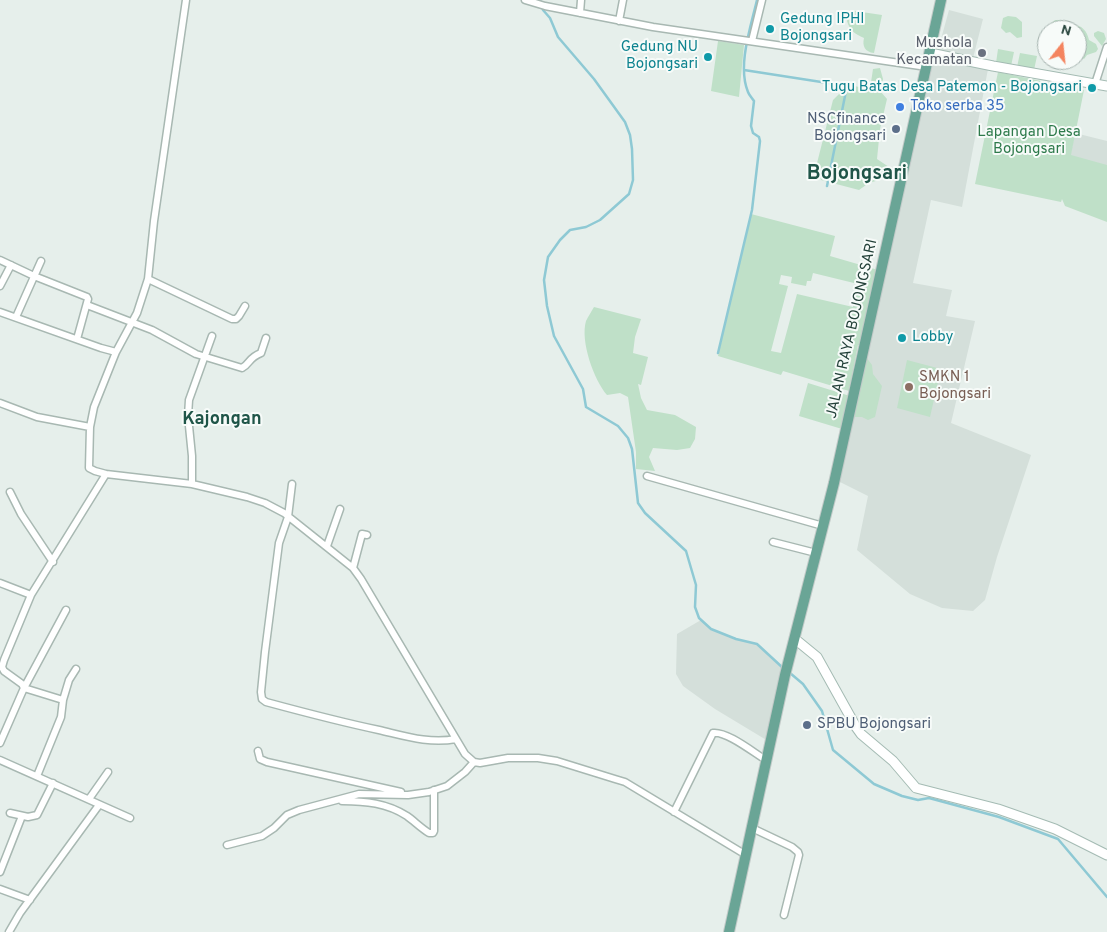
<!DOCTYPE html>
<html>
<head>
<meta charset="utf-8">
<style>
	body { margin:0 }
	#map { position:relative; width:1107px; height:932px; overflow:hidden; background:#e6efeb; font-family:Overpass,sans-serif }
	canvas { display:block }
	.north { position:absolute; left:1037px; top:20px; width:50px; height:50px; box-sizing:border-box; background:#f7fbf9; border:1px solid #a3b1ad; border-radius:50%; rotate:16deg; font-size:14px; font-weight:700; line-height:20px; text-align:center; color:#24423a }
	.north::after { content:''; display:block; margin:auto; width:18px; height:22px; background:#f4845f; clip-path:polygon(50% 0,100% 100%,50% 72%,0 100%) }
</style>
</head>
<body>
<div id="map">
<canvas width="1107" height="932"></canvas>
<div class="north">N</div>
</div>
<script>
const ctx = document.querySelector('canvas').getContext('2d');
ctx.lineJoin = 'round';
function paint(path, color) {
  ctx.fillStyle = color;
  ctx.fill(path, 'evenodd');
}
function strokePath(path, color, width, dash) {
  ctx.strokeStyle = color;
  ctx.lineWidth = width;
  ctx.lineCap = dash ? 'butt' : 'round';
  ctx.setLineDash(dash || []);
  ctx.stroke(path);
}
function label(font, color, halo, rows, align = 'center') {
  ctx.font = font + ' Overpass,sans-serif';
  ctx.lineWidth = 4;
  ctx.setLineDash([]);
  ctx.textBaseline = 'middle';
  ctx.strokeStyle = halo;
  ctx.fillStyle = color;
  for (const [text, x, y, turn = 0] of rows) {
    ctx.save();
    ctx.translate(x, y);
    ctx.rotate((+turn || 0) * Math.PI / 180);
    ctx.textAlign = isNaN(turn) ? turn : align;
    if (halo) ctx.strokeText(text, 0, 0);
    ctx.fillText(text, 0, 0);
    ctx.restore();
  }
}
paint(new Path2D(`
	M949 10 983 19 973 58 938 50Z
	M938 57 988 69 962 207 931 200 913 283 952 290 946 316 975 321 951 423 1031 455 997 557 985 600 973 611 942 608 910 594 857 550 868 496 838 481 852 417 879 304 931 63Z
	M1075 133 1107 141V177L1068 167Z
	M701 620 711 629 736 639 757 644 784 668 768 741 715 709 683 686 676 674 677 634Z`), '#d4dfda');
paint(new Path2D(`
	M855 11 882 15 874 53C865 52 862 46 864 38 855 34 850 31 847 21L851 13Z
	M1008 16 1016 17 1022 22V37L1017 38 1010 32 1006 33 1001 28 1003 18Z
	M1055 20H1061L1064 24 1063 30H1051L1049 25Z
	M1073 25C1082 25 1087 31 1089 40L1096 44 1098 49 1096 52 1087 55 1084 59 1077 55V30H1066Z
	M1098 31 1104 33 1106 39 1102 46 1094 36V33Z
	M718 41 744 45 739 97 711 91Z
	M998 49 1014 52 1011 66 996 63Z
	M1020 53 1037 56 1034 70 1017 67Z
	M880 68 883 79 881 92 887 99 880 129 877 159 892 169 889 177 869 183 859 190 821 180 816 167 833 100 843 90 854 86 870 89 873 69Z
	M998 72 1084 90 1071 155 1107 165V222L1065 206 1062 199 1061 202 975 184Z
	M751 214 835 236 830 256 878 270 862 345H858L849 391 783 371 781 375 718 356ZM813 273 858 284 854 291 853 307 797 294 781 353 771 351 788 286 779 284 781 275 792 277 791 283 806 286 807 281H811Z
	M594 307 641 319 635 337 633 353 648 357 641 385 638 384 641 398 647 410 675 415 696 427 695 439 690 448 677 450 653 448 649 457 655 471 636 469V452L628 397 620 393 607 395C594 380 580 341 586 321 588 317 591 312 594 307Z
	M866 357 872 365 873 374 882 386 875 417 868 420 862 417H852Z
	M907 360 941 369 930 417 897 408Z
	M808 383 850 396 842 429 799 416Z`), '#bfe0c8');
strokePath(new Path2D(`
	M540 0 543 10 550 18 558 37 594 79 625 122 630 135 632 149 633 180 629 194 600 220 586 227 570 230 560 240 548 257 544 280 547 306 554 336 583 389 586 407 618 426 628 438 632 449 638 503 645 513 686 551 696 585 695 607 699 618 711 629 736 639 757 644 783 668
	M744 70 847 86 827 186
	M718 353 752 210 760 141 759 137 753 133 751 126 754 101C752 98 749 95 748 92 737 66 751 26 757 0
	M790 673 803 684 822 711 833 750 874 784 902 796 918 800 929 798 999 817 1058 839 1107 897`), '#8ec9d4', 2.5);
const street = new Path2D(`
	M525 0 545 6 653 27 927 67
	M580 13 581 0
	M619 21 623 0
	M752 41 762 0
	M1095 84 1107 47
	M0 260 34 276 87 297 88 299 77 339
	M148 279 232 319H236L239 316 245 306
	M0 286 11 265
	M87 305 152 330 196 354 242 368C250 364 248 358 261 353L266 338
	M0 312 101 348 116 352 94 407 90 427 89 468 95 471 106 474 192 484 247 497 265 503 284 513 353 568 361 579 465 754 474 762 480 763 508 758H538L557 761 615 779 625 782 746 855
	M16 317 41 261
	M116 352 137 313 148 279 154 221 186 0
	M0 403 37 417 90 427
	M647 476 823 526
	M192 484V456L188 416 189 400 212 336
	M292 484 288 517 279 543 265 652 261 692 262 699 266 702C303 712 341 722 379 730 405 736 429 744 456 739
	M10 492 21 514 53 562
	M773 542 816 553
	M327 546 340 509
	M353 568 362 534 367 535
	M0 583 31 595
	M63 700 24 688 66 610
	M0 743 24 688 22 684 4 671 2 667 4 660 31 595 106 474
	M258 751 260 759 267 762 401 792
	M0 760 130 818
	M37 776 61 717 63 700 69 680 76 669
	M89 799 108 772
	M342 801C365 801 387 803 407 816 414 821 421 828 429 833H433L434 831V790
	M674 812 713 733C727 731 754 753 766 760
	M10 813 28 817 37 815 53 783
	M752 828 792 847 798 852 799 855 784 915
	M227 845 262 836 274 828 287 815 299 810 359 794 408 795 429 792 447 786 465 772 474 762
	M0 872 22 816
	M0 889 30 900
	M9 932 20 913 99 805`);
const secondary = new Path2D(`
	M930 53 993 66 1107 86
	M795 639 817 657 856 727 861 734 893 761 916 788 998 809 1055 829 1107 855`);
const primary = new Path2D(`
	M729 932 785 675 834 483 941 0`);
strokePath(street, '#a8b8b2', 9);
strokePath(secondary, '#a4bbb3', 11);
strokePath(primary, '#c2cac8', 12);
strokePath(street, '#fff', 6);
strokePath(secondary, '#fff', 9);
strokePath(primary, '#6aa596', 10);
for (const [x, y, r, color] of [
	[770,29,5,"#0f9aa8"],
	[982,53,5,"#6b7280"],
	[708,57,5,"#0f9aa8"],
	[1092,88,5,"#0f9aa8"],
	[900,107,5,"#3f7fe0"],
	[896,129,5,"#5c6f8a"],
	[902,338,5,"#0f9aa8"],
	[909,387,5,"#8d6e63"],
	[807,725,5,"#5c6f8a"]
]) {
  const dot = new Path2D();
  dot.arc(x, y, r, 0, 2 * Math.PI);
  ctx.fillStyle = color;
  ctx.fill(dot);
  strokePath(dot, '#f7fbf9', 2);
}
label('15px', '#0d838f', '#f7fbf9', [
	["Gedung IPHI",780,20],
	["Bojongsari",780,37],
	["Gedung NU",698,48,"right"],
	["Bojongsari",698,65,"right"],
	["Tugu Batas Desa Patemon - Bojongsari",1082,88,"right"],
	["Lobby",912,338]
], 'left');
label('15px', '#5b616d', '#f7fbf9', [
	["Mushola",972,44],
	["Kecamatan",972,61]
], 'right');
label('15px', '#366cbe', '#f7fbf9', [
	["Toko serba 35",910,107]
], 'left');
label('15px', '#4e5e75', '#f7fbf9', [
	["NSCfinance",886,120],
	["Bojongsari",886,137],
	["SPBU Bojongsari",817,725,"left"]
], 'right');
label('15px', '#2d7a4b', '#f7fbf9', [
	["Lapangan Desa",1029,133],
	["Bojongsari",1029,150]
]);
label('15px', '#24423a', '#f7fbf9', [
	["JALAN RAYA BOJONGSARI",853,329,-77]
]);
label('15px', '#785e54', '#f7fbf9', [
	["SMKN 1",919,378],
	["Bojongsari",919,395]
], 'left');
label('bold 18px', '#1f5548', '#f7fbf9', [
	["Kajongan",222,420]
]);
label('bold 20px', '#1f5548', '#f7fbf9', [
	["Bojongsari",857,175]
]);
</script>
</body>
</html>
